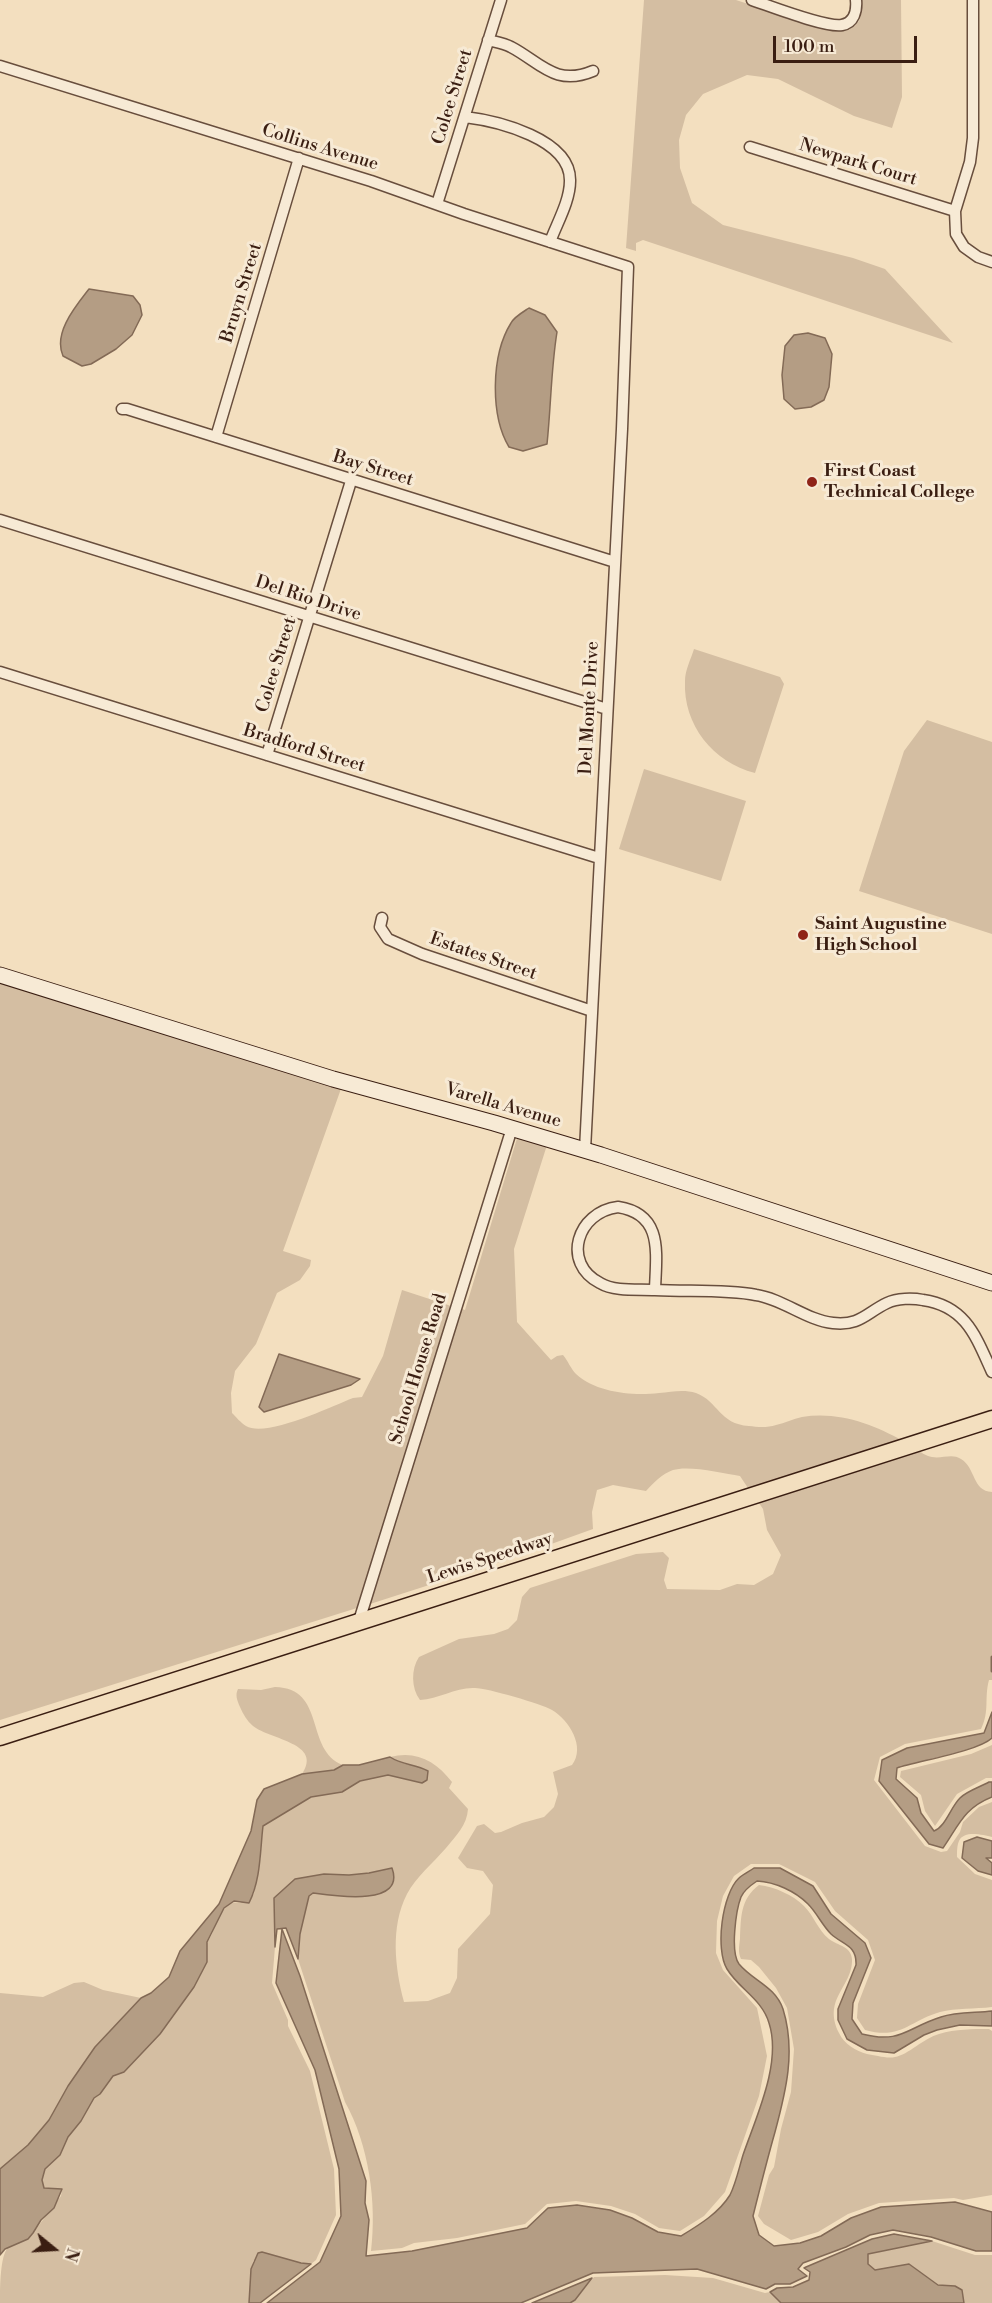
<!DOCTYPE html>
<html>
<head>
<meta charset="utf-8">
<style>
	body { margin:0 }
	#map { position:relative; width:992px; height:2303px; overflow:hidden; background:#f3dfbf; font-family:"Libre Bodoni",serif }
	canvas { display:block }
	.north { position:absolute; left:24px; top:2219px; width:60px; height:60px; -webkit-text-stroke:4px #f7ead5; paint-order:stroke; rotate:108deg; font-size:16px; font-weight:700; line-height:24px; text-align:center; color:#3a1e12 }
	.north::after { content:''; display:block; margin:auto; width:21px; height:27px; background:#3a1e12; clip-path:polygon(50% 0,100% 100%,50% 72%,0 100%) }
	.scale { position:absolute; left:773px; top:36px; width:144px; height:27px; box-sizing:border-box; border:3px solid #3a1e12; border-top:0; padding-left:8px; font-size:18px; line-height:21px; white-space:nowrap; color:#3a1e12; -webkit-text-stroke:4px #f7ead5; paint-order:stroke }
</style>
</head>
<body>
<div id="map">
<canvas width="992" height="2303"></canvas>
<div class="north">N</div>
<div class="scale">100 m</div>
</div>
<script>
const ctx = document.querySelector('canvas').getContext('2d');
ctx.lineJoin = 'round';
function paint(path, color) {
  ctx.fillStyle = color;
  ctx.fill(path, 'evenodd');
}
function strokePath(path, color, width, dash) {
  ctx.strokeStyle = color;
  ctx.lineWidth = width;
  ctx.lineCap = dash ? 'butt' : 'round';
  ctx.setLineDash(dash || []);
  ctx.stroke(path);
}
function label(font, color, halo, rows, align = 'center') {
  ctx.font = font + ' "Libre Bodoni",serif';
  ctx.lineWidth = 6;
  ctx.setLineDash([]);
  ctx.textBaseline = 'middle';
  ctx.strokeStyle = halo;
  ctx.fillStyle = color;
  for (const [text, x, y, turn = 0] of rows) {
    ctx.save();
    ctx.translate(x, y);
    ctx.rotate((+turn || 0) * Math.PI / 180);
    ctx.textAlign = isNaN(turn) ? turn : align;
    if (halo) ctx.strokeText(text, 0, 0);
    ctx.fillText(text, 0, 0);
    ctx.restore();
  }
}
paint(new Path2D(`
	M644 0H736L806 23 840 31 849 30 859 21 862 12V0H901L902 97 892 128 854 116 778 79 747 75 703 94 686 115 679 140 680 168 692 203 723 225 853 258 885 269 953 343 643 240 636 243V251L626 248Z
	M694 649 780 677 784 684 755 773C713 762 683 725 685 681 685 670 691 659 694 649Z
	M927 720 992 742V934L859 891 904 751Z
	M644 769 746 801 721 881 619 849Z
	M0 980 342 1086 283 1251 311 1260 310 1266 300 1280 277 1293 256 1344 235 1371 231 1393 232 1413C236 1417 241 1423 246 1426 266 1438 330 1407 353 1398L362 1397 383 1356 402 1290 451 1306 357 1608 0 1720Z
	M518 1135 547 1145 514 1249 517 1322 551 1360 557 1356 563 1355C568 1361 571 1369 576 1374 597 1393 633 1396 659 1393 672 1392 683 1389 696 1393 718 1401 719 1424 749 1426 757 1427 767 1428 776 1425 785 1423 793 1419 802 1417 838 1411 873 1424 903 1441L750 1491 740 1476C723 1473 688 1465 673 1470 662 1474 653 1483 646 1491L613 1485 597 1490 592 1512 593 1529 504 1561 370 1604 462 1309 465 1310Z
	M915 1448C920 1452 926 1456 932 1457 942 1459 952 1453 961 1459 976 1468 972 1491 992 1492V1680H989C984 1698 990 1711 981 1729L905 1744 880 1757 874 1780 925 1846 941 1852 947 1851 960 1832 963 1822 979 1807 992 1802V1837C983 1835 964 1830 959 1841 957 1845 957 1852 957 1857L975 1874 992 1880V2007C975 2009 956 2008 940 2012 909 2021 901 2040 865 2030L857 2018 858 2004 875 1960 868 1940 835 1911 815 1882 779 1864H751L734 1876 723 1896 717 1921 716 1953 723 1970 757 2008 767 2056 759 2096 725 2192 704 2216 680 2231 659 2228 635 2214 611 2206 576 2201 547 2204 525 2224 457 2238 414 2243 402 2248 371 2251C377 2203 369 2145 345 2102L298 1959 300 1934 309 1896 313 1893 363 1896 381 1892 378 1872 349 1875 324 1874 274 1898 275 1947 272 1983 288 2020V2026L310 2071 334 2169 336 2215 316 2260 311 2264C286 2263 280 2251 253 2261L249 2303H0C0 2289 0 2255 8 2248 16 2242 26 2241 33 2233L61 2196 62 2189 44 2188 42 2180 45 2169 60 2155 68 2137 81 2121 94 2098 100 2094 113 2076 124 2072 160 2034 194 1987 207 1962V1943L212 1934 217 1919 229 1902 240 1903 254 1894 260 1861 263 1826 311 1797 342 1792 360 1781 388 1775 413 1781 428 1774 427 1771C415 1764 402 1765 390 1757 416 1750 436 1761 452 1782L449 1788 468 1809C467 1825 456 1836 446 1848 433 1863 416 1877 407 1894 390 1927 395 1968 404 2002L428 2001 450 1993 457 1978 458 1949 490 1914 493 1885 483 1871 467 1868 458 1858 477 1826 484 1824 495 1833 501 1832 522 1823 544 1817 554 1807 558 1794 553 1772 572 1765C586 1747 569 1720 552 1710 542 1704 487 1688 475 1688 456 1687 439 1699 420 1700 411 1688 411 1669 419 1657L459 1639 494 1634 508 1629 517 1620 522 1597 530 1588 636 1554 663 1552 669 1558 664 1580 667 1589 720 1590 737 1584 754 1585 773 1574 781 1555 767 1530 763 1509 757 1500Z
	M275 1687C327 1688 304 1750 343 1765L334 1770 302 1774C323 1743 271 1740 253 1726 247 1721 243 1714 240 1707 237 1700 235 1695 238 1689L261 1690Z
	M992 1745V1778H986L957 1794 935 1826 925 1811 921 1795 900 1777 901 1771 971 1754Z
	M759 1885C775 1887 793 1895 804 1906 814 1916 818 1930 829 1939 838 1946 851 1946 852 1959 853 1987 822 1998 839 2033 844 2044 856 2051 867 2054 875 2055 887 2059 895 2057 908 2055 924 2038 939 2034 956 2029 972 2029 989 2029L992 2031V2195L963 2200 954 2198 879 2203 848 2214 818 2232 791 2240 764 2224 758 2216 769 2175 774 2167 781 2129 791 2092 794 2049 787 2008 776 1988 759 1967 751 1960 741 1959C738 1952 739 1947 740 1939 741 1918 740 1899 759 1885Z
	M84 1982 103 1990 141 1998 95 2048 68 2086 49 2120 28 2145 0 2169V1993L43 1997 74 1983Z
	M932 2241 975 2255H992V2303H964L962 2290 955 2286 939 2285 909 2264 875 2271 868 2264V2254Z
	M665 2275 713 2278 765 2293 770 2292 781 2303H570L575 2300 594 2277Z`), '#d4bea2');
const water = new Path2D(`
	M89 289 133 296 140 305 142 315 132 335 116 349 91 364 82 366 63 356C53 333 75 307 89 289Z
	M529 308 545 315 557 332C551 369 551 406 547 444L523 451 509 447C490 415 491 355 511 323 514 317 523 312 529 308Z
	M808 333 825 338 832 354 829 387 824 400 811 407 795 409 784 399 782 375 785 346 794 335Z
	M279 1354 360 1379 351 1385 264 1412 259 1407Z
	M992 1712V1738C979 1751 918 1761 897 1768L896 1779 917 1798 921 1813 934 1831C946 1826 950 1808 960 1798 967 1791 980 1787 989 1782H992V1797C964 1808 959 1825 943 1848L929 1844 879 1781 882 1760 907 1748 984 1733Z
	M390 1757C402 1765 415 1764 428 1771L427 1780 422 1783 388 1775 360 1781 342 1792 311 1797 263 1826C260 1851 261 1879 249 1903L234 1901 224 1908 207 1942V1962L194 1987 160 2034 124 2072 113 2076 100 2094 94 2098 81 2121 68 2137 60 2155 45 2169 42 2180 44 2188 62 2189 54 2208 41 2220 33 2233 28 2239 5 2249 0 2255V2169L28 2145 49 2120 68 2086 95 2047 141 1998 151 1993 169 1977 180 1951 219 1904 251 1831 257 1800 264 1789 302 1774 334 1770 343 1765H359Z
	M977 1837 992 1841V1858H986L992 1863V1875L978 1871 962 1858 964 1842Z
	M392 1868C406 1907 335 1896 313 1893L309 1896 300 1934 298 1959 286 1928 277 1929 275 1947 274 1898 295 1879 324 1874 349 1875 369 1873Z
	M754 1868H780L813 1886 831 1914 865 1943 871 1958 853 2003 852 2019 862 2034C901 2044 906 2028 941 2017 956 2012 976 2013 992 2011V2026L960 2025 937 2030 924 2035 894 2053 867 2050 847 2039 838 2020V2009L856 1965C857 1945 843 1945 831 1934 822 1925 817 1913 808 1904 795 1891 775 1882 757 1881 751 1885 744 1890 741 1897 736 1910 730 1952 739 1964 753 1981 775 1986 783 2009 796 2051 786 2091 775 2132 767 2160 760 2188 753 2216L759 2235 774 2246 800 2243 821 2236 851 2218 881 2207 955 2202 992 2212V2251H976L931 2237 893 2230 870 2235 846 2247 803 2263 798 2269 807 2276 790 2284H775L766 2289 697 2269 593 2273 521 2303H267L320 2262 341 2216 339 2169 315 2070 276 1983 282 1929 300 1976 366 2181 365 2203 369 2220 366 2256 412 2251 527 2228 548 2208 577 2205 610 2210 632 2218 658 2232 681 2236C699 2225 719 2213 730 2195 736 2183 739 2168 743 2155 756 2117 782 2063 769 2023 762 1999 739 1989 727 1969 715 1949 722 1894 739 1878 743 1874 750 1871 754 1868Z
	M894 2234 932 2241 868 2254V2264L875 2270 909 2264 938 2285 955 2286 962 2290 964 2303H781L770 2292 777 2288 793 2287 809 2280 810 2272 804 2268 806 2267 872 2239Z
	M262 2252 301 2263 311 2264 260 2303H249L251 2269 258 2253Z
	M592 2278 575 2300 570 2303H532Z`);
paint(water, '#b49d84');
strokePath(water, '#836a56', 1.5);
strokePath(new Path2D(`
	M992 1657V1671`), '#836a56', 3);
const street = new Path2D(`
	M752 0C770 6 826 28 842 25 854 23 857 11 856 0
	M973 0V138L970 162 955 211 956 234 964 247 978 257 992 262
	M488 40C496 42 504 43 511 47 540 62 555 87 593 71
	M0 66 371 181 464 214 628 267 622 429 585 1150
	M465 117C498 121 571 139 570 181 570 201 557 223 550 242
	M750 147 955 211
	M437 204 501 0
	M122 409H127L615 562
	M216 437 299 158
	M0 520 607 709
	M0 672 599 858
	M267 755 351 481
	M382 918 380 927 388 939 422 954 592 1011
	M618 1207C664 1214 656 1254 655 1290 638 1289 615 1292 600 1283 561 1263 577 1212 618 1207Z
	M655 1290C687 1292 724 1289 756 1295 783 1299 806 1320 833 1323 860 1326 866 1313 887 1303 897 1298 913 1298 923 1300 966 1306 976 1337 992 1372
	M359 1621 512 1128`);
const secondary = new Path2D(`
	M0 975 333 1079 494 1123 601 1155 992 1283`);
const primary = new Path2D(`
	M0 1737 992 1419`);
strokePath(street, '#684e3d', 13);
strokePath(secondary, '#3a1e12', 17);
strokePath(primary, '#3a1e12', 19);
strokePath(street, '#f7ead5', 10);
strokePath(secondary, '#f7ead5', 15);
strokePath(primary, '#f3dfbf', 16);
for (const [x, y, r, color] of [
	[812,482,6,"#8f2418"],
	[803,935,6,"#8f2418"]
]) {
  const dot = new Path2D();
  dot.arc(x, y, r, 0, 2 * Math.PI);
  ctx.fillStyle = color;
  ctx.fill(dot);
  strokePath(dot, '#f7ead5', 2);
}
label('18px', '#3a1e12', '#f7ead5', [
	["Colee Street",453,97,-73],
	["Collins Avenue",320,148,17],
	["Newpark Court",858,163,17],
	["Bruyn Street",242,293,-73],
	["Bay Street",373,469,17],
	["Del Rio Drive",308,599,18],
	["Colee Street",277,665,-73],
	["Del Monte Drive",590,708,-87],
	["Bradford Street",304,749,17],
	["Estates Street",483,957,19],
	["Varella Avenue",503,1106,16],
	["School House Road",419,1369,-73],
	["Lewis Speedway",490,1559,-18]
]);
label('bold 18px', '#3a1e12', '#f7ead5', [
	["First Coast",824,472],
	["Technical College",824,493],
	["Saint Augustine",815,925],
	["High School",815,946]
], 'left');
</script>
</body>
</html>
